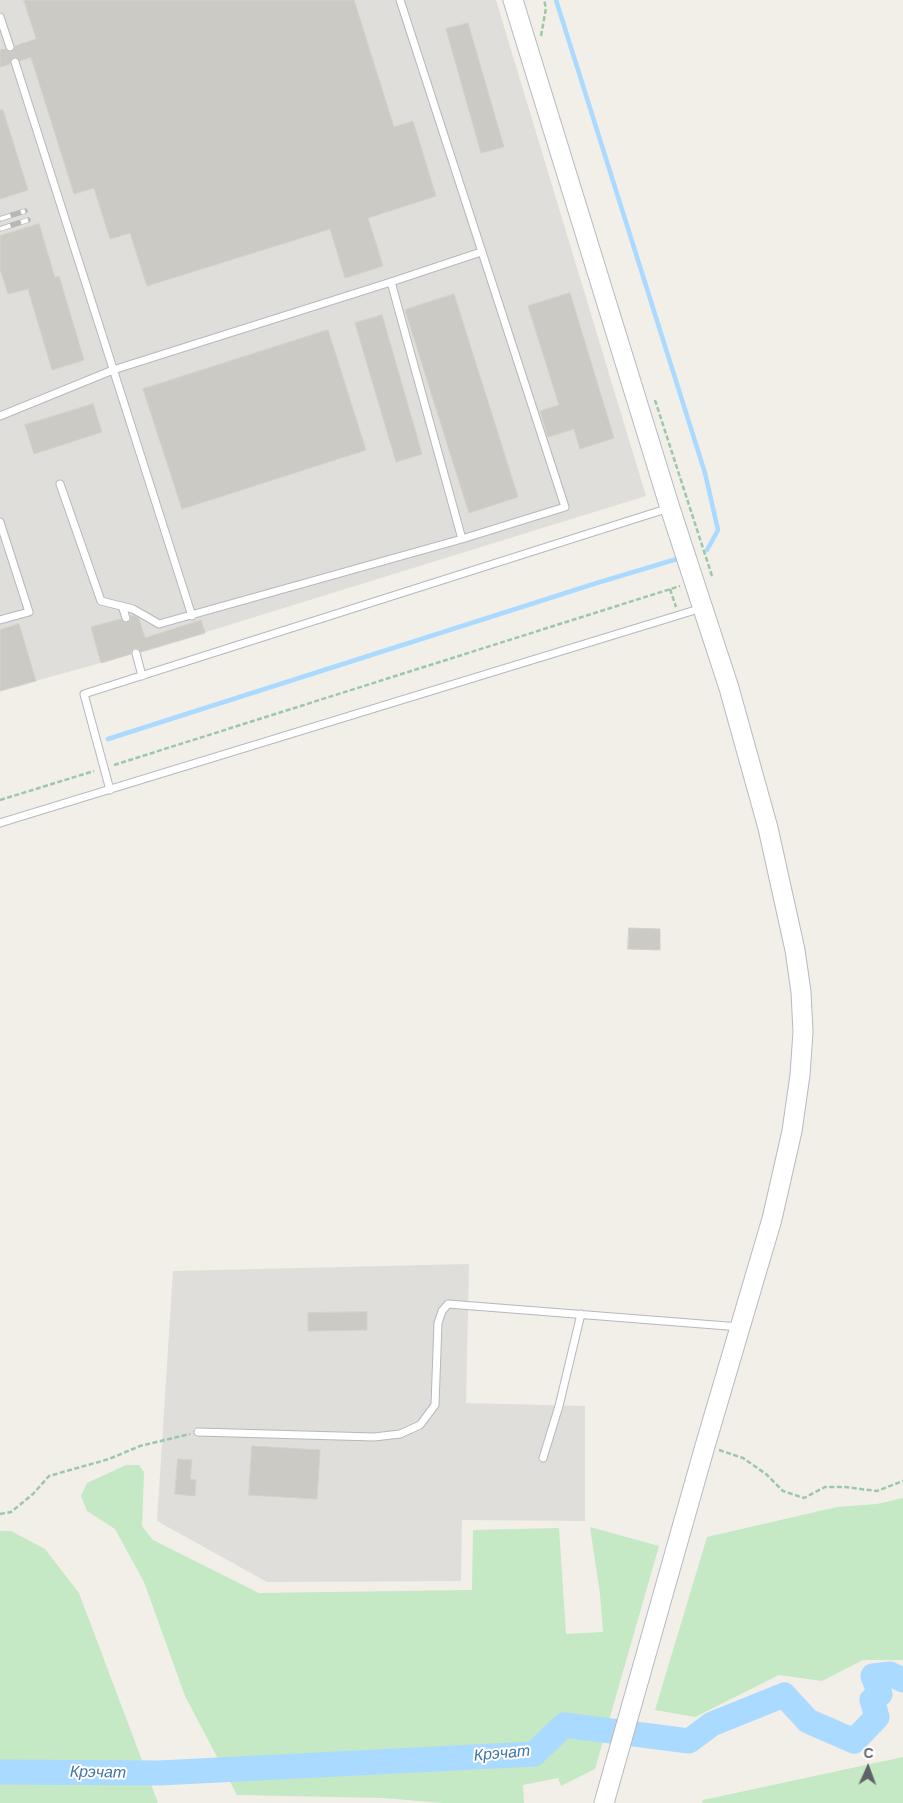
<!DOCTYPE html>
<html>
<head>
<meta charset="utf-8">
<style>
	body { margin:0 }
	#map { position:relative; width:903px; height:1803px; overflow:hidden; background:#f1efe8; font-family:"DM Sans",sans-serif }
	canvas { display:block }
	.north { position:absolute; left:843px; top:1743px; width:50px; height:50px; -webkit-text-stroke:4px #fff; paint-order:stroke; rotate:2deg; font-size:14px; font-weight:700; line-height:20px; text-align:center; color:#5f6368 }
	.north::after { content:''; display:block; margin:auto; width:18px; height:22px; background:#5f6368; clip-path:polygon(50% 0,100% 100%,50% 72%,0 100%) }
</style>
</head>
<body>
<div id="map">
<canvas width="903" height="1803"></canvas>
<div class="north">С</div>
</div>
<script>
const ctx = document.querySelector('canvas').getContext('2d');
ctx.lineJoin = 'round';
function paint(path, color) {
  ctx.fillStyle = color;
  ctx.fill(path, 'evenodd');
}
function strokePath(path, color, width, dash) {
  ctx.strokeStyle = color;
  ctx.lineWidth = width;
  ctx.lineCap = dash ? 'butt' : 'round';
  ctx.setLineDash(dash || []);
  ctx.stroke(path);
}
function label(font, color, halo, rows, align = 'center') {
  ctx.font = font + ' "DM Sans",sans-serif';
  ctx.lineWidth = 4;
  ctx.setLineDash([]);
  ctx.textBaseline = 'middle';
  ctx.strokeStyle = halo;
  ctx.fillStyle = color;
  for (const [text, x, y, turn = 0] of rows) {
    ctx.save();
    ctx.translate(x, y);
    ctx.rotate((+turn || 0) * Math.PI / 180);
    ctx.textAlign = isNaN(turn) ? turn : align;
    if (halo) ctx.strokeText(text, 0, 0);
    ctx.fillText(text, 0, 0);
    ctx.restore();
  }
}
paint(new Path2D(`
	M0 0H496L646 496 161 646 0 691Z
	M469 1264 466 1403 585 1406V1521L462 1520 461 1581 267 1582 157 1521 173 1271Z`), '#e0deda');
paint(new Path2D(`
	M126 1465H139L144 1472 142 1526 153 1540 259 1593 472 1590 473 1530 559 1528 566 1634 603 1632 600 1594 590 1527 659 1546 595 1769 561 1786 558 1778 523 1785 524 1803H443L384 1798 237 1795 185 1696 144 1582 115 1529 87 1511 81 1496 87 1483Z
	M903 1498V1660H863L822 1681 779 1675 695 1717 655 1710 707 1537 837 1507 877 1504Z
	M0 1531H11L45 1549 79 1593 158 1803H0Z
	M903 1757V1803H702L703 1800Z`), '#c5e8c5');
strokePath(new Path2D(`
	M556 0 705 473 718 530 707 550
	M108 739 600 582 677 559`), '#aadaff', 4.5);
strokePath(new Path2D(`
	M0 1772 159 1773 534 1754 564 1725 689 1741 712 1724 784 1695 808 1721 854 1741 877 1717 872 1700 880 1694 873 1676 890 1674 903 1680`), '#aadaff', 25);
const building = new Path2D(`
	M24 0H354L394 127 413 121 436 196 368 218 383 266 345 278 330 229 147 286 130 233 110 239 94 188 74 194 31 57 20 61 18 58 14 57 11 59 10 64 0 67V50L5 49 7 51 11 52 14 50 15 46 36 39Z
	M468 23 504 147 481 153 446 29Z
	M0 110H3L28 190 0 199Z
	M39 224 55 278 59 276 84 360 52 370 28 289 8 294 0 269V236Z
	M570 293 614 438 580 449 574 429 548 437 540 411 559 405 528 306Z
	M454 294 518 497 469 513 405 310Z
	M382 315 422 454 396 462 355 323Z
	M328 330 366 450 182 509 143 389Z
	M93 404 102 432 34 454 25 425Z
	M134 615 139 619 145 638 201 620 205 633 141 652 138 648H134L131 651V654L101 663 91 627 121 619 123 622 127 623 130 621 131 616Z
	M19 624 36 681 0 691V630Z
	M629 928 660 929V950L628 949Z
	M367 1312V1330L308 1331V1313Z
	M252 1446 320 1450 317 1499 249 1495Z
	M178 1459 192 1460 190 1479 196 1480 195 1496 175 1494Z`);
paint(building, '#cccac5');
strokePath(building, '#d6d1c6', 1);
const lane = new Path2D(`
	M0 17 10 47
	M15 62 192 616
	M391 282 462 539
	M0 416 113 370 391 282 481 252
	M60 484 101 601 133 609 159 624 462 539 565 507 400 0
	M0 522 29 612 0 620
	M122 606 126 618
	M136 653 142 676
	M110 790 84 694 669 508
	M0 823 702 608
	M198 1432 374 1437 400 1434 420 1425 435 1405 438 1323 442 1311 448 1304 740 1327
	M543 1458 559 1406 581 1314`);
const secondary = new Path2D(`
	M513 0 670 508 729 688 768 828 795 950 801 992 803 1032 800 1075 792 1131 772 1219 705 1446 604 1803`);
strokePath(lane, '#b5b8bc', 9);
strokePath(secondary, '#b6babf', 21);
strokePath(new Path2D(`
	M541 36 546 8 544 0
	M655 400 712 576 710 577
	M670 589 676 607
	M114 765 680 586
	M0 800 94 771
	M719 1450 743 1458 766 1474 783 1491 804 1498 825 1487H845L877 1491 903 1481
	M0 1514 11 1512 33 1494 49 1476 109 1459 140 1446 190 1434`), '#9cc7a9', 2.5, [5, 2.5]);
strokePath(lane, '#fff', 7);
strokePath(secondary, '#fff', 19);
const rail = new Path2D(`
	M0 219 25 211
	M0 229 28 220`);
strokePath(rail, '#b6b7b8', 5.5);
strokePath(rail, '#fff', 4, [11]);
label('italic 16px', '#4174aa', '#fff', [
	["Крэчат",502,1754,-5],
	["Крэчат",98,1773,1]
]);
</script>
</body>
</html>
